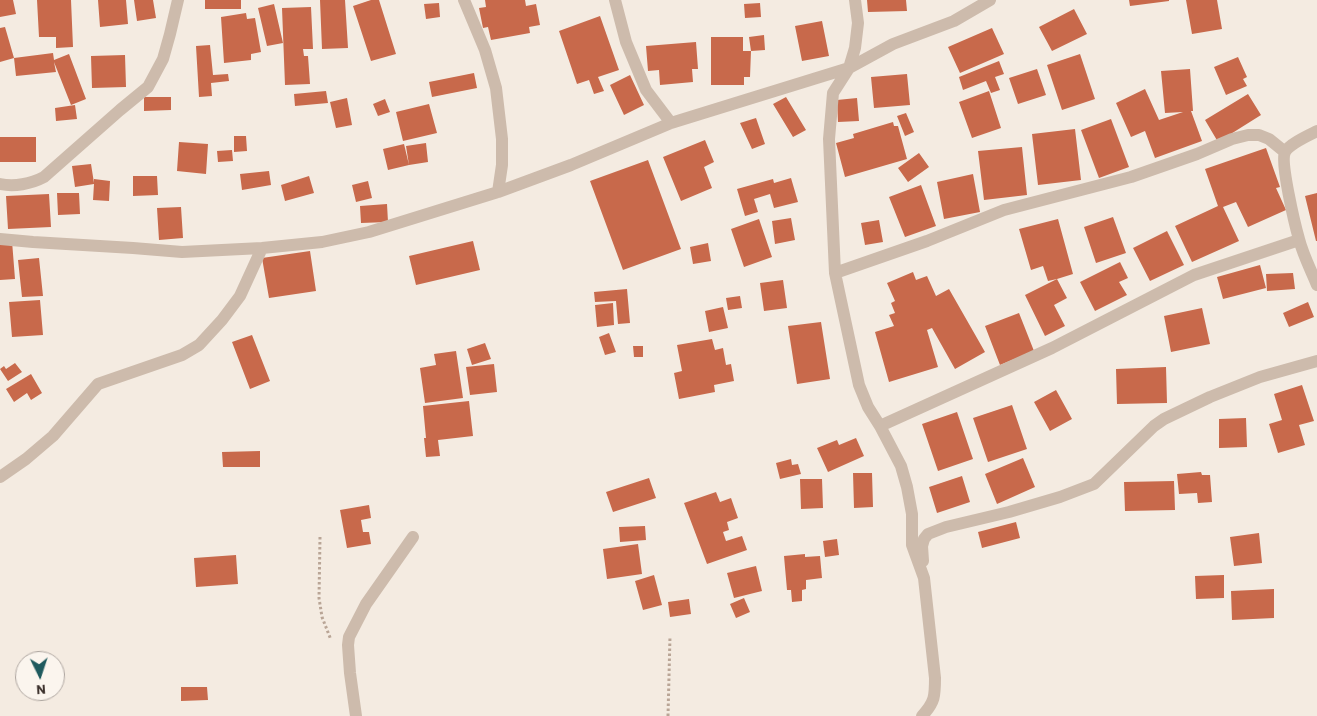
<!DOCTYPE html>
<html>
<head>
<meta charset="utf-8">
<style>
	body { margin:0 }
	#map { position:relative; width:1317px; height:716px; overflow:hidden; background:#f4ebe1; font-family:Barlow,sans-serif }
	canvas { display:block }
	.north { position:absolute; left:15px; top:651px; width:50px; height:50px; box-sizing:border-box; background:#fbf5ee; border:1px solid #aea6a0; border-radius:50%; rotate:176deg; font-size:14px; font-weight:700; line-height:20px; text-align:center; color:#3b302b }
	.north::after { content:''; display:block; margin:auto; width:18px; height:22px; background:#1f5a5e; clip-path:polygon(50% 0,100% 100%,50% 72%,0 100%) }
</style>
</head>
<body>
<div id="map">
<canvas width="1317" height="716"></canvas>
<div class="north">N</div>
</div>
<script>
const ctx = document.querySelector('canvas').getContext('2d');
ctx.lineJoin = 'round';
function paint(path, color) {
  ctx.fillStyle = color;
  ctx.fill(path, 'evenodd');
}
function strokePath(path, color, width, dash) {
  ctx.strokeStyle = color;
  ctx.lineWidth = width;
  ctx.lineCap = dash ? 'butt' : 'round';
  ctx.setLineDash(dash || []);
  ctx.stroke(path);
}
paint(new Path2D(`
	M0 0H13L16 14 0 17Z
	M37 0H71L73 47 56 48V37H39Z
	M98 0H126L128 24 100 27Z
	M134 0H153L156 18 137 21Z
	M205 0H241V9H205Z
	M320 0H345L348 48 322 49Z
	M371 0H379L396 54 371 61 353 6Z
	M485 0H525L526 6 536 4 540 25 529 27 530 33 491 40 488 27 483 28 479 8 486 7Z
	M867 0H906L907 11 868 12Z
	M1129 0H1169V1L1130 6Z
	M1186 0H1217L1222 29 1192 34Z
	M439 3 440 17 426 19 424 4Z
	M760 3 761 17 745 18 744 4Z
	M274 4 283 43 267 46 258 8Z
	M311 7 313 49H303L304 56H308L310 84 285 85 282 8Z
	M1074 9 1087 34 1052 51 1039 27Z
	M246 13 247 19 255 18 261 52 251 54V60L224 63 221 17Z
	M600 16 619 70 598 77 604 91 594 94 589 80 577 84 559 31Z
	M822 21 829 56 802 61 795 26Z
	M5 27 14 58 0 62V28Z
	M992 28 1004 54 960 73 948 47Z
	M764 35 765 50 751 51 749 37Z
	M711 37H743V51H751L750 77H744V85H711Z
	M696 42 698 69H692L693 82 660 85 659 70 648 71 646 46Z
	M210 45 213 75 228 74 229 81 211 83 212 96 199 97 196 46Z
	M53 53 54 60 69 54 86 99 71 105 54 62 56 72 16 76 14 58Z
	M1080 54 1095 99 1062 110 1047 65Z
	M125 55 126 87 92 88 91 56Z
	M1238 57 1247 77 1243 79 1247 86 1226 95 1214 67Z
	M999 61 1004 74 995 77 1000 90 991 93 986 81 963 90 959 77Z
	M1037 69 1046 95 1018 104 1009 78Z
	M1190 69 1193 111H1191L1202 141 1155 158 1145 131 1131 137 1116 103 1145 89 1159 120 1183 112 1165 113 1161 71Z
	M474 73 477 88 432 97 429 82Z
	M907 74 910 105 874 108 871 77Z
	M630 75 644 105 624 115 610 85Z
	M326 91 328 103 295 106 294 94Z
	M989 91 1001 128 972 138 959 102Z
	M1248 94 1261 115 1218 142 1205 120Z
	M144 97H171V110L144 111Z
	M786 97 806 130 793 137 773 104Z
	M347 98 352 125 336 128 330 102Z
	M857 98 859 121 838 122 837 100Z
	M385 99 390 112 378 116 373 104Z
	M429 104 437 133 403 141 396 112Z
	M75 105 77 119 56 121 55 108Z
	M906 113 914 132 905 136 897 116Z
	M756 118 765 144 752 149 740 123Z
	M1111 119 1129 167 1099 178 1081 130Z
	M893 122 894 126H898L907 159 845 177 836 143 854 138 853 134Z
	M1075 129 1081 180 1038 185 1032 134Z
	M234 136H246L247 151 234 152Z
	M0 137H36V162H0Z
	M705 140 714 162 704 167 712 188 681 201 663 157Z
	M179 142 208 144 206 174 177 171Z
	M426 143 428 162 409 165 406 146Z
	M404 144 409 165 388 170 383 149Z
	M1022 147 1027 195 984 200 978 151Z
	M1266 148 1280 187 1276 188 1286 210 1248 227 1236 202 1223 207 1239 241 1192 262 1175 226 1218 206 1205 169Z
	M232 150 233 161 218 162 217 151Z
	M919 153 929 167 908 182 898 168Z
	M648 160 681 249 623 270 590 181Z
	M91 164 94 183V179L110 181 109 201 93 200 94 184 75 187 72 166Z
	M269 171 271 185 242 190 240 174Z
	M973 174 980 212 944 219 937 182Z
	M133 176H157L158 195 133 196Z
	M309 176 314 193 285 201 281 185Z
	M791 178 798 202 774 208 770 194 754 199 758 212 745 216 737 189 773 179 774 183Z
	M368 181 372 198 356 202 352 185Z
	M921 185 936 226 905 237 889 197Z
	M57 193H79L80 214 58 215Z
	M1317 193V241H1316L1305 196Z
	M49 194 51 227 8 229 6 196Z
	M387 204 388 222 361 223 360 206Z
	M181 207 183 238 159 240 157 208Z
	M1113 217 1126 253 1096 263 1084 227Z
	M791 218 795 240 775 244 772 221Z
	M759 219 772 257 744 267 731 229Z
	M1058 219 1073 274 1057 279 1067 298 1054 305 1065 326 1045 336 1025 295 1057 279 1048 281 1043 266 1031 270 1019 229Z
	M879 220 883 242 865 245 861 223Z
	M1167 231 1184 265 1150 281 1133 248Z
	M12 241 15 279 0 280V242Z
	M473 241 480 270 416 285 409 256Z
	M708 243 711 261 693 264 690 247Z
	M310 251 316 291 269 298 262 258Z
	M39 258 43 296 22 297 18 260Z
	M1120 262 1128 278 1119 282 1127 295 1095 311 1080 282Z
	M1260 265 1266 288 1223 299 1217 277Z
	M913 272 916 280 927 276 936 296 949 289 985 352 955 369 932 328 927 330 938 367 889 382 875 332 894 326 889 315 895 313 891 303 895 301 887 283Z
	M1293 273 1295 289 1267 291 1266 274Z
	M783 280 787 308 764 311 760 283Z
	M627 289 630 323 618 324 616 301 595 302 594 292Z
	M740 296 742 308 728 310 726 298Z
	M40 300 43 335 12 337 9 302Z
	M1308 302 1314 317 1289 327 1283 313Z
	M613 303 614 325 597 327 595 305Z
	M723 307 728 328 709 332 705 311Z
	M1202 308 1210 344 1171 352 1164 316Z
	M1019 313 1034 351 1000 365 985 326Z
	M821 322 830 379 797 384 788 326Z
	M609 333 616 352 605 355 599 337Z
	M252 335 270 381 250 389 232 342Z
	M712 339 715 350 723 348 726 365 731 364 734 381 714 385 715 392 679 399 674 373 682 371 677 345Z
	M485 343 491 359 472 365 467 349Z
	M633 346H643V357H634Z
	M456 351 463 398 425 403 420 368 436 365 434 354Z
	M15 363 22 372 8 381 0 369 4 366 6 369Z
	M494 364 497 392 470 395 466 367Z
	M1166 367 1167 403 1117 404 1116 369Z
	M31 374 42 393 31 400 27 393 14 402 6 389Z
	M1302 385 1314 421 1299 425 1305 445 1278 453 1269 424 1282 420 1274 394Z
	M1056 390 1072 419 1050 431 1034 402Z
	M469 401 473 436 438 440 440 456 426 457 424 438H426L423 406Z
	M1012 405 1027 449 988 462 973 418Z
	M957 412 973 459 938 471 922 424Z
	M1246 418 1247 447 1219 448V419Z
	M856 438 864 456 828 472 817 448 837 440 839 445Z
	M260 451V467H223L222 452Z
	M1023 458 1035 487 997 504 985 474Z
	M791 459 792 465 798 464 801 474 780 479 776 463Z
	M1201 472 1202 475H1210L1212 502 1198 503 1197 493 1179 494 1177 474Z
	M853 473H872L873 507 854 508Z
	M962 476 970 502 937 513 929 487Z
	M649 478 656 498 613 512 606 492Z
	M800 479H822L823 508 801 509Z
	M1174 481 1175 510 1125 511 1124 482Z
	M716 492 720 502 731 498 738 518 727 522 729 530 723 532 726 541 742 536 747 550 707 564 684 503Z
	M369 505 371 518 361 520 363 532H369L371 544 347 548 340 510Z
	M1016 522 1020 538 982 548 978 532Z
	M645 526 646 540 620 542 619 527Z
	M1259 533 1262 563 1234 566 1230 537Z
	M837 539 839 555 825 557 823 541Z
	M638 544 642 574 607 579 603 549Z
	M805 554V557L820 556 822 578 806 580V589L802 590V601L792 602 791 590H787L784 556Z
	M236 555 238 584 196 587 194 558Z
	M756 566 762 591 734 598 727 573Z
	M654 575 662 605 643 610 635 581Z
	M1224 575V598L1196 599 1195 576Z
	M1274 589V618L1232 620 1231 591Z
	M744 598 750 612 736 618 730 604Z
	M689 599 691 614 670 617 668 602Z
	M181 687H207L208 700 181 701Z`), '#c8694b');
strokePath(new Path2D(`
	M320 537 319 598 322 617 331 640
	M668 716 670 636`), '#b9a596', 3, [2.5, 2.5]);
strokePath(new Path2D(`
	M464 0 485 50 496 88 502 139V165L498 192
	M615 0 626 42 646 90 671 123
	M855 0 858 23 855 48 849 68 833 93 829 139 835 273 859 385 868 407 880 426 901 466 907 487 912 514V545L924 578 935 678C935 696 935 702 922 716
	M1317 131C1309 135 1289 144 1285 152 1280 162 1295 225 1299 239 1303 255 1311 270 1317 285
	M0 184C14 187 31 184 44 177L120 110 148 87 163 59 170 34 178 0
	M0 239 33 242 133 248 182 252 262 248 322 242 369 232 498 192 571 165 671 123 849 68 893 44 954 21 990 0
	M835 273 927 241 1004 210 1131 177 1197 154 1232 139 1248 135H1259L1269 139 1285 152
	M880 426 1052 348 1194 275 1299 240
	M0 477 26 459 53 436 98 384 182 355 199 345 222 320 240 296 262 248
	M923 561 922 546 924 539 928 534 946 527 1009 512 1060 497 1094 484 1154 426 1164 419 1210 397 1260 377 1317 361
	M356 716 350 673 348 645 349 637 366 604 413 537`), '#cdbbac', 12);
</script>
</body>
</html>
